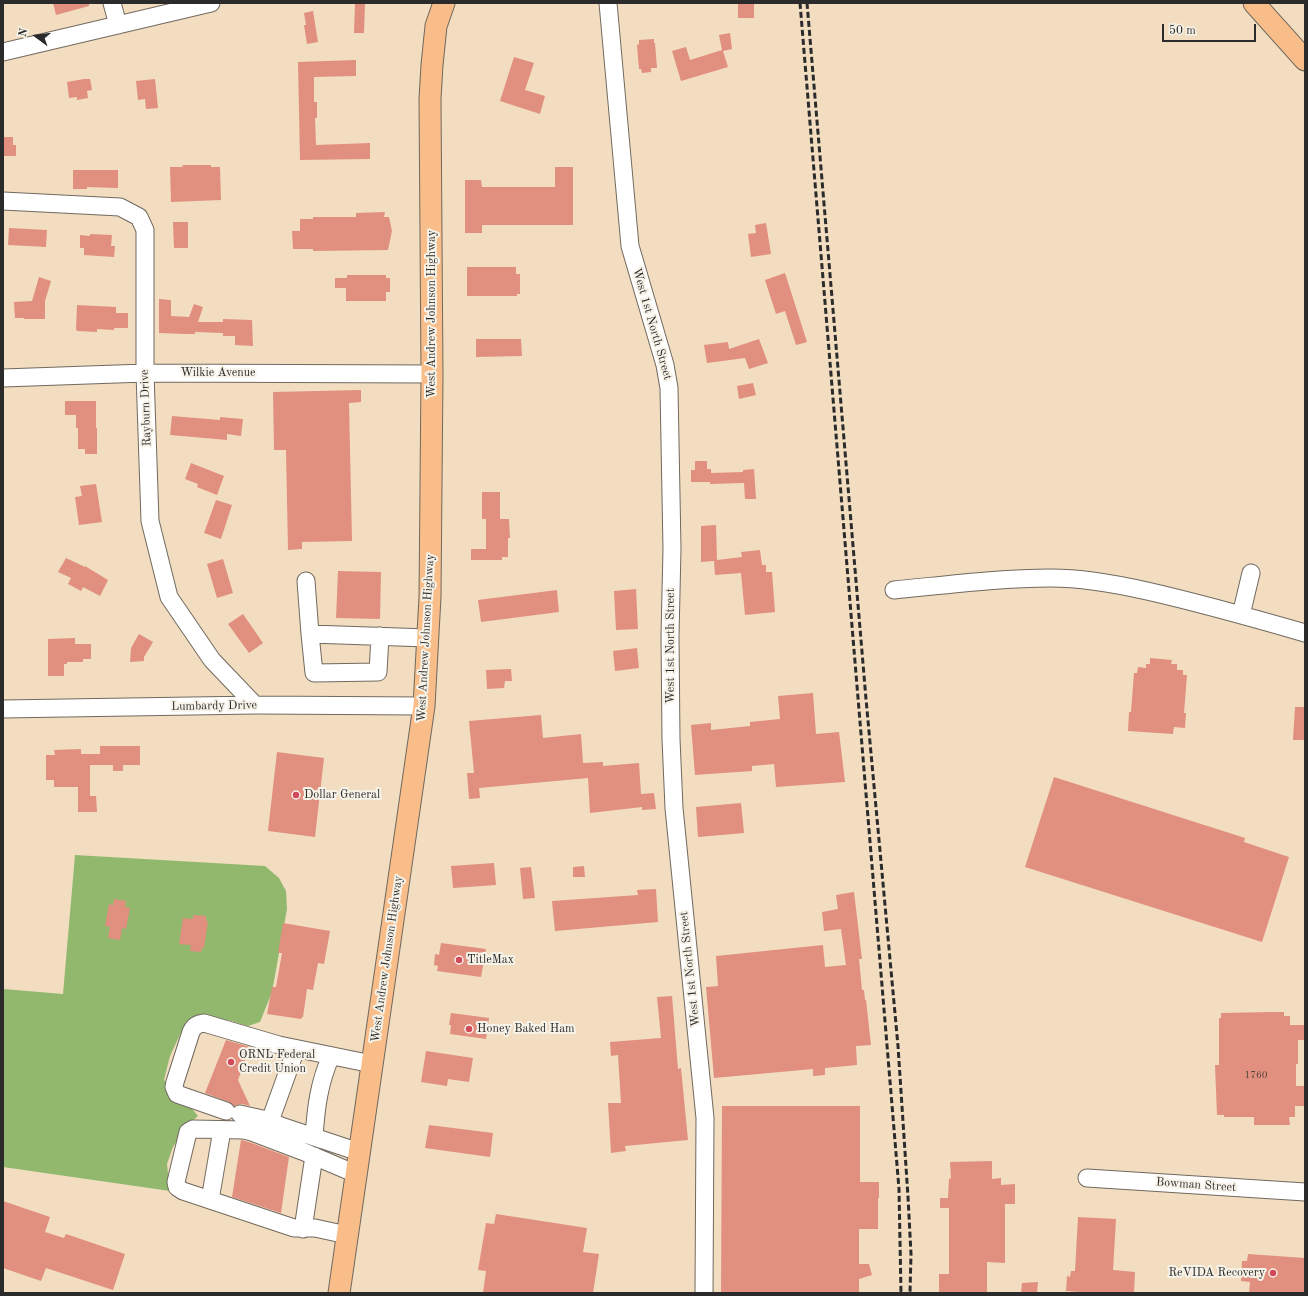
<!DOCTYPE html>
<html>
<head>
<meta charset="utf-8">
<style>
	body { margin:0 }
	#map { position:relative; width:1308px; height:1296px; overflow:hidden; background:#f2ddc0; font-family:"Old Standard TT",serif }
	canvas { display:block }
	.frame { position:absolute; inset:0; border:4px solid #2b2b2b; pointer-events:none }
	.north { position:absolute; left:16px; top:16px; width:40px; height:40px; -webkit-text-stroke:3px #f7f3e8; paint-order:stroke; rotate:285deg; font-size:11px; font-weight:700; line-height:16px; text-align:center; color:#2b2b2b }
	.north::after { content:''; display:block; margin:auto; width:14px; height:18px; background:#2b2b2b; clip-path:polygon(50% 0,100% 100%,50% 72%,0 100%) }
	.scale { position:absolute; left:1162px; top:24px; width:94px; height:18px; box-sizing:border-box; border:2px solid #2b2b2b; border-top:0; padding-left:5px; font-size:12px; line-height:14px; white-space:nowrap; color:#2b2b2b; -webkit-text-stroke:3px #f7f3e8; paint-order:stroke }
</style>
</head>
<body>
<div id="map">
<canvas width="1308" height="1296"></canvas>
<div class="frame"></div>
<div class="north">N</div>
<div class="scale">50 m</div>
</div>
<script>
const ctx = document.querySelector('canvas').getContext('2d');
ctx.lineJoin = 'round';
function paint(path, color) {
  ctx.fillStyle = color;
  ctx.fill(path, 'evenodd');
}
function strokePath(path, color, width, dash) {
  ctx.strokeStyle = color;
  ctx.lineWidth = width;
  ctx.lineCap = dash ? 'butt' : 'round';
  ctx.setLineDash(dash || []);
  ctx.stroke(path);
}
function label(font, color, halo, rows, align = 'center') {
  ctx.font = font + ' "Old Standard TT",serif';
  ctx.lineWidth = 4;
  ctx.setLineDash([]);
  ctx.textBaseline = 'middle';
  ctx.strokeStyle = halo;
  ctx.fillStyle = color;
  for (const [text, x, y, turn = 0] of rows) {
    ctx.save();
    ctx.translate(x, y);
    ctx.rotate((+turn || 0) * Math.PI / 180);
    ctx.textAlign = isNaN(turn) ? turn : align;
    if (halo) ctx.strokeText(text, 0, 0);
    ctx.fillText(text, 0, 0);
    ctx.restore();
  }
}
paint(new Path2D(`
	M75 855 265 866 279 878 286 891 287 909 272 992 260 1022 248 1026 228 1020 195 1018 184 1026 170 1056 164 1080 181 1095 198 1116 186 1126 173 1147 167 1164 170 1191 3 1167V989L63 994Z`), '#92b86e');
paint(new Path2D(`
	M53 3H89V6L56 15Z
	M355 3H365L364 33H354Z
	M738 3H754V18H738Z
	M313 11 318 42 307 44 304 25H306L304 13Z
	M730 33 732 49 723 51 728 67 681 81 672 51 686 47 690 60 722 50 719 35Z
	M654 39V43H655L657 68H651V72L642 73 641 69H639L637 45 639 44V40Z
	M514 57 534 63 525 90 545 96 540 114 500 101Z
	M356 60V76L314 77V102H317V118H315L316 145 370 143V159L300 160 298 62Z
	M84 79H90L92 90 87 91 88 98 77 100V97L69 98 67 82Z
	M155 79 158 108 146 109 145 99 138 100 136 81Z
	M3 137H13V145H16V156H3Z
	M182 165H211V167H220L221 200 171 202 170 167H183Z
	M555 167H573V225H482V233H465V180H481L482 187H555Z
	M73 170H118V188L87 187V189H73Z
	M385 212 384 217H389L392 231 388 250 313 251V249H293L292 231H300V219H313V217H356V213Z
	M173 222H188V248H174Z
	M766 223 771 254 751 257 748 234 756 233 755 225Z
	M9 228 47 230 46 247 8 245Z
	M90 234 112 235 111 246H115L114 257 84 255V248H80V235L90 236Z
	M467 267H516V274H520V294H517V296H467Z
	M785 273 807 342 796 345 785 311 776 314 765 280Z
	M347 275H386V278H390V292H386V301H346V288H335V278H347Z
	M39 277 51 281 45 301V319H24V318H15L14 302 32 301Z
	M159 299 171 300V316L189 317 194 304 203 307 198 322H223V319L252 320 253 346 235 345V336H223V333L195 332V334H186L159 333Z
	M77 305 116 307V313H128V328H114V330L97 329V332L77 331 76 329Z
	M476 339H521L522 356 476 357Z
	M759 339 768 363 749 369 745 358 707 363 704 345 728 342 729 349Z
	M753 383 756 395 739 399 737 386Z
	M361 390V402L349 403 352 541 302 542V549L288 550 286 450H274L273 392Z
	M65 401H96V428H97V454H85V449H78V428H76V415H65Z
	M172 416 220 420V417L243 419 241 436 227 434V440L170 435Z
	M695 461H707V469H711V473L743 472V470L754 469 756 499H745L744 483 710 484V482H691V470H695Z
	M191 463 224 476 217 495 197 487 198 484 185 479Z
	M96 484 102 522 79 525 75 497 82 496 80 486Z
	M482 492H500V519H509L510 538H508V557H502V560H471V549H486V519H482Z
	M216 500 232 505 221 539 204 533Z
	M716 525 717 560 742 557 741 552 760 550 762 565H766V572H772L775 612 745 615 741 573 715 575 714 561 701 562V526Z
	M66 558 85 567V566L108 580 100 596 83 587 81 591 68 584 71 578 58 572Z
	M223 559 233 593 217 598 207 564Z
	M338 571 381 572 380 619 336 618Z
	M636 589 638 629 616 630 614 591Z
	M557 590 559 612 481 622 478 600Z
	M243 614 263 643 249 653 228 624Z
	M139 634 153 642 144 657V661L130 662 131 648Z
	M75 638V644H91V659H83V662H67V664H64V676H48V639Z
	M637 648 639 668 615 671 613 651Z
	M1150 658 1172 660 1171 664H1177V670H1183V675H1187L1184 713H1186L1185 728 1174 727 1173 734 1128 731 1129 712H1131L1134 673H1137L1138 667 1146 668V664H1150Z
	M511 669 512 681H505L504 688 487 689 486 670Z
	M813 693 816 734 839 732 845 782 776 787 774 764 752 766V771L695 775 691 725 711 723V730L750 726V722L780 719 778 696Z
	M1295 707H1305V740H1293Z
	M541 715 543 738 581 734 583 763 603 762V766L639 763 641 794 654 793 656 809 642 810V807L590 813 588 778 479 788 480 798 469 799 467 773H474L469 721Z
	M100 746H140V765H123V771H113V765H90V796H96L97 812H78V787H54V780H46V755H55L54 750 81 749V754H100Z
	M277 752 324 758 315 837 268 831Z
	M1054 777 1245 838 1244 842 1289 857 1262 942 1025 867Z
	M741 803 744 833 698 837 696 807Z
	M494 863 496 885 453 888 451 866Z
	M584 866 585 877H573V867Z
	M531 867 535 898 523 899 520 868Z
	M656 889 658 922 555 931 552 901 638 895 637 890Z
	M854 892 862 959H859L862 990H864L865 1000H866L871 1045 856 1046 857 1065 825 1068V1075L813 1076V1069L714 1078 706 987 718 986 716 956 823 945 825 967 846 965 841 929 824 931 822 912 838 909 836 895Z
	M114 899 126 901 125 907 130 908 126 929 122 928 120 940 108 938 110 927 105 926 109 904 113 905Z
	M193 915 206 916V921H208L204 948 202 947 201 952 190 951 191 945 179 944 183 918 193 919Z
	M283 923 330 931 324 964 318 963 313 990 307 989 303 1017H302L301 1019 267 1014 272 987H276L282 953H278Z
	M441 943 486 949 481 977 437 971 438 966 434 965 435 954 439 955Z
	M672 996 678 1069 681 1068 688 1140 625 1146 626 1151 611 1153 608 1103H621L618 1055 611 1056 610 1042 661 1038 657 997Z
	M1271 1012H1284V1016H1290V1025H1304V1040H1298V1064H1296V1086H1305V1106H1295V1117H1289L1290 1125H1254V1117H1224V1115H1217L1215 1065H1219V1018H1221V1013Z
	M451 1013 489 1018 486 1039 450 1034 451 1025H449Z
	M226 1040 250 1047 238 1080 250 1106 242 1104 234 1106 229 1102 205 1093Z
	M426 1051 473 1058 469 1082 448 1079 447 1086 421 1082Z
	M722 1106H860V1182H879V1198H878V1229H859V1264H869L872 1275 859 1279V1293H721Z
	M429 1125 493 1133 490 1157 425 1148Z
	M241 1140 249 1142 289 1157 281 1213 232 1197Z
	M992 1161V1179L1001 1178V1185L1015 1184V1204H1005V1263L987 1262V1293H939V1274H949V1208H940V1198H948L949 1179 951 1178 950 1162Z
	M3 1201 50 1217 45 1232 64 1238 66 1234 125 1254 113 1290 46 1268 41 1281 3 1268Z
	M496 1214 587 1228 583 1252 599 1254 593 1293H483L486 1271 478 1270 486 1223 494 1224Z
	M1078 1217 1116 1219 1113 1270 1135 1272 1134 1293H1093L1066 1291 1067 1276 1070 1277 1071 1271H1075Z
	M1248 1254 1305 1258V1293H1249L1250 1282 1241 1281 1242 1261H1247Z
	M1038 1282 1037 1293H1021L1022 1283Z`), '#e18f7f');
const minor = new Path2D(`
	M112 3 118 25
	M608 3 630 246 665 365 669 388 672 549 670 636 671 739 674 808 705 1118 704 1293
	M3 52 211 3
	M3 201 120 207 139 217 145 230V373L150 521 169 597 212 660 255 705
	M3 378 145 373 432 374
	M306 581 310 634
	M894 590C946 585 999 578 1051 578 1083 578 1116 584 1147 591 1200 603 1253 618 1305 633
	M1241 615 1251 573
	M380 636 378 672 314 673 310 634C349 635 389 637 428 638
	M3 709 255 705 424 706
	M226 1111 177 1094 174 1087 175 1082 191 1032C194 1026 197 1024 204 1023L279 1045 372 1064
	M240 1114 267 1120 281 1126 359 1152
	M270 1121 296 1049
	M314 1137C316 1107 319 1083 331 1056
	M1087 1178 1305 1192
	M210 1200 222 1130
	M303 1229 314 1156
	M347 1235 315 1228H294L183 1191 177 1187 176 1182 188 1132 193 1129 243 1130 252 1132 302 1151 356 1174`);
const major = new Path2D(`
	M1254 3 1305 60
	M339 1293 424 706 430 597 432 374 430 99 432 65 436 26 444 3`);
strokePath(minor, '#71695f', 19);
strokePath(major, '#71695f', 23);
strokePath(minor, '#fff', 17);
strokePath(major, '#f8bd89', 21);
strokePath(new Path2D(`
	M800 3 899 1189 901 1293
	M807 3 866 699 898 1046 908 1197 911 1254 910 1293`), '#2b2b2b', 3, [6, 3]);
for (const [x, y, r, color] of [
	[296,795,4,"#d1495b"],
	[459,960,4,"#d1495b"],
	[469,1029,4,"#d1495b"],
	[231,1062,4,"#d1495b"],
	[1273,1273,4,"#d1495b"]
]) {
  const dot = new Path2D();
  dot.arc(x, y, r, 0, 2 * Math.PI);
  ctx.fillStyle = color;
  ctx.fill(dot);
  strokePath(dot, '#f7f3e8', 1.5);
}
label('10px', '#584440', null, [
	["1760",1256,1075]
]);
label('12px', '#2b2b2b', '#f7f3e8', [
	["West Andrew Johnson Highway",432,314,-90],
	["West 1st North Street",652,324,74],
	["Wilkie Avenue",218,373],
	["Rayburn Drive",146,408,-92],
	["West Andrew Johnson Highway",426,638,-87],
	["West 1st North Street",671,646,-90],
	["Lumbardy Drive",214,706,-1],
	["West Andrew Johnson Highway",387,959,-82],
	["West 1st North Street",690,969,-96],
	["Bowman Street",1196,1185,4]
]);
label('12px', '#2b2b2b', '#f7f3e8', [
	["Dollar General",304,795],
	["TitleMax",467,960],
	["Honey Baked Ham",477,1029],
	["ORNL Federal",239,1055],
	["Credit Union",239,1069],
	["ReVIDA Recovery",1265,1273,"right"]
], 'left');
</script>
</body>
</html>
